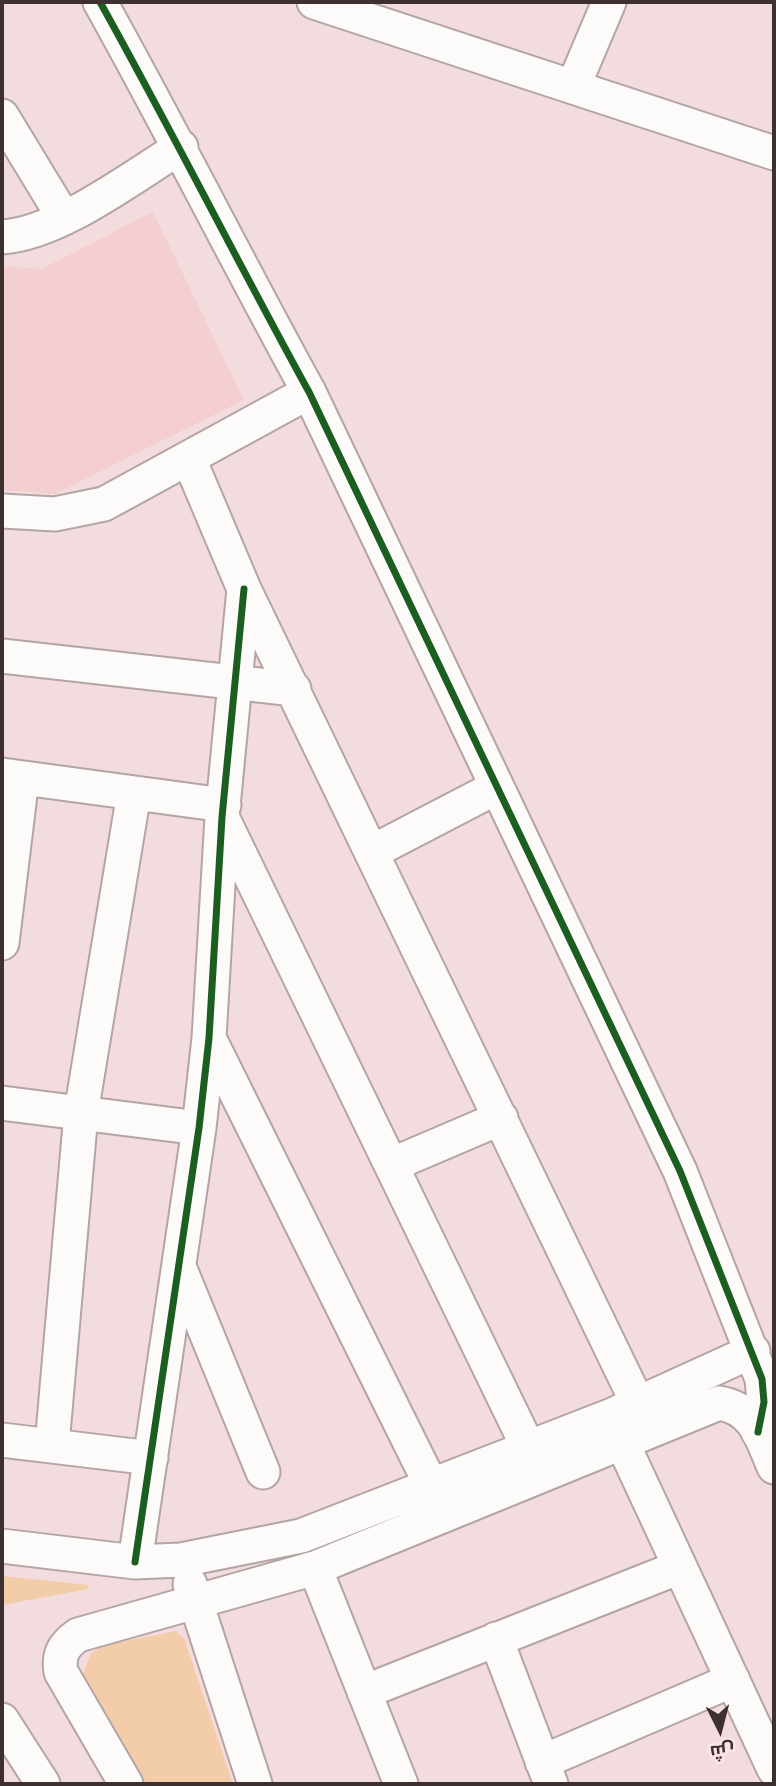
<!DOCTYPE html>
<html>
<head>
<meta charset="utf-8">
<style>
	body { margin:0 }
	#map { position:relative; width:776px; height:1786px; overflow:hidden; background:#f2dcdd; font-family:Poppins,Cairo,sans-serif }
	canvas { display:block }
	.frame { position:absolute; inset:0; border:4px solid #3e2f30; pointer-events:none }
	.north { position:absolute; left:685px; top:1695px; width:70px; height:70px; -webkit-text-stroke:5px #fde5e6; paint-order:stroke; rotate:174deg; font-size:19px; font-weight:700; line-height:28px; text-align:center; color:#3e2f30 }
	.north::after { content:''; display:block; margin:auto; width:24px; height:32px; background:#3e2f30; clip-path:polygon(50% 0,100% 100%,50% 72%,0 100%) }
</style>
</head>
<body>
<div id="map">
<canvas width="776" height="1786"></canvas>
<div class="frame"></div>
<div class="north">ش</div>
</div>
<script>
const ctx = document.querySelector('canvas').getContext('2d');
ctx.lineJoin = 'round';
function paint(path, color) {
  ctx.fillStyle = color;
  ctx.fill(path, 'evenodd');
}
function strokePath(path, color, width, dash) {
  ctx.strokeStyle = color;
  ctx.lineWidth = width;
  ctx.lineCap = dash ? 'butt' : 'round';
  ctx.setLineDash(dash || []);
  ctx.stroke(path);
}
paint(new Path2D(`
	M153 212 244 400 55 494 2 490V266L41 269Z`), '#f3cfd1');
paint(new Path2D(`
	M2 1576 89 1585 88 1589 2 1605Z
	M176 1631 184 1638 233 1784H137L81 1680 91 1653 106 1645Z`), '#f3cca9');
const minor = new Path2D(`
	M100 2C172 131 238 263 309 392L680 1171 762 1379 764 1402 758 1432
	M314 2 774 153
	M573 87 609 2
	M2 116 64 218
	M2 237C58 234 132 177 181 147
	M189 459 244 589 638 1404
	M2 511 55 514 104 504 309 392
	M2 656 294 689
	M2 775 224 805
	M223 819 528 1447
	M372 852 497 787
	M2 943 22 778
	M209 1038 431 1485
	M2 1103 199 1128
	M391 1165 501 1118
	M180 1269 263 1472
	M614 1425 774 1769
	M2 1440 151 1458
	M52 1445 81 1113 134 793
	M2 1546 135 1562 181 1560 301 1536 610 1416 753 1351
	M135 1562 199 1128 209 1038 222 817 244 589
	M315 1568 401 1784
	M190 1584 255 1784
	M496 1639 551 1784
	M364 1692 680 1567
	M2 1720 43 1784
	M542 1762 733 1680
	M126 1784 61 1672C58 1654 64 1645 78 1635L315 1568 719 1403C755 1409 761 1437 774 1467`);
strokePath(minor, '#b4a4a5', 37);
strokePath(minor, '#fdfafa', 33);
strokePath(new Path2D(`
	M100 2C172 131 238 263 309 392L680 1171 762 1379 764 1402 758 1432
	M135 1562 199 1128 209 1038 222 817 244 589`), '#1b5e20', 7);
</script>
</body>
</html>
